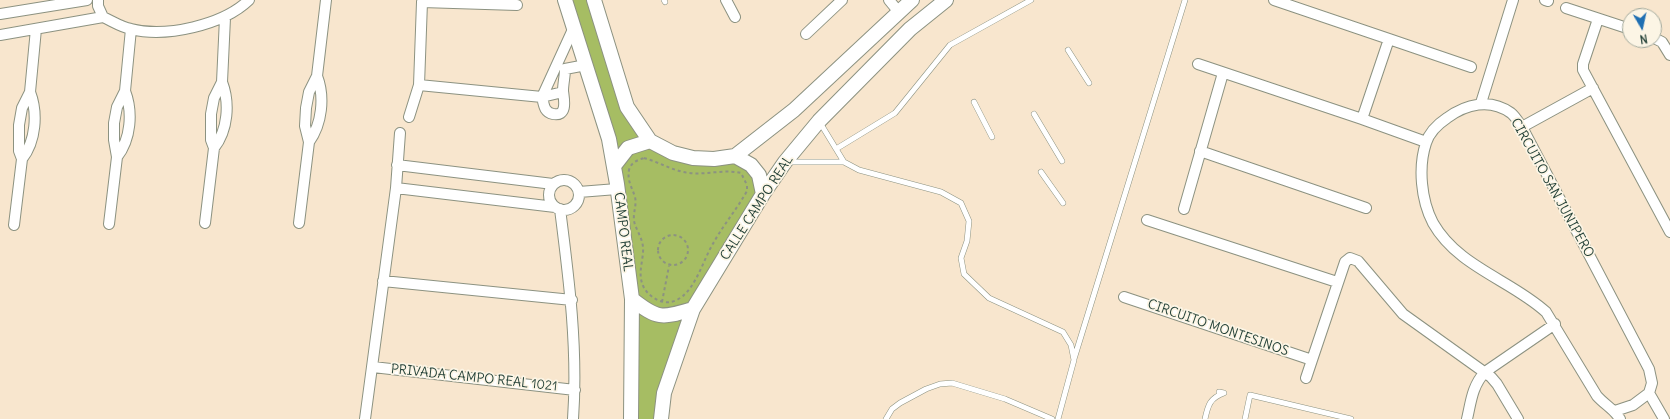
<!DOCTYPE html>
<html>
<head>
<meta charset="utf-8">
<style>
	body { margin:0 }
	#map { position:relative; width:1670px; height:419px; overflow:hidden; background:#f8e6ce; font-family:Delius,sans-serif }
	canvas { display:block }
	.north { position:absolute; left:1622px; top:8px; width:40px; height:40px; box-sizing:border-box; background:#fcf5e5; border:1px solid #a4ab9e; border-radius:50%; rotate:171deg; font-size:11px; font-weight:700; line-height:16px; text-align:center; color:#1f3d34 }
	.north::after { content:''; display:block; margin:auto; width:14px; height:18px; background:#1f6fb2; clip-path:polygon(50% 0,100% 100%,50% 72%,0 100%) }
</style>
</head>
<body>
<div id="map">
<canvas width="1670" height="419"></canvas>
<div class="north">N</div>
</div>
<script>
const ctx = document.querySelector('canvas').getContext('2d');
ctx.lineJoin = 'round';
function paint(path, color) {
  ctx.fillStyle = color;
  ctx.fill(path, 'evenodd');
}
function strokePath(path, color, width, dash) {
  ctx.strokeStyle = color;
  ctx.lineWidth = width;
  ctx.lineCap = dash ? 'butt' : 'round';
  ctx.setLineDash(dash || []);
  ctx.stroke(path);
}
function label(font, color, halo, rows, align = 'center') {
  ctx.font = font + ' Delius,sans-serif';
  ctx.lineWidth = 3.5;
  ctx.setLineDash([]);
  ctx.textBaseline = 'middle';
  ctx.strokeStyle = halo;
  ctx.fillStyle = color;
  for (const [text, x, y, turn = 0] of rows) {
    ctx.save();
    ctx.translate(x, y);
    ctx.rotate((+turn || 0) * Math.PI / 180);
    ctx.textAlign = isNaN(turn) ? turn : align;
    if (halo) ctx.strokeText(text, 0, 0);
    ctx.fillText(text, 0, 0);
    ctx.restore();
  }
}
paint(new Path2D(`
	M565 0H594L627 107 650 141 751 165 763 194 693 309 661 419H631L632 392 617 184Z`), '#a6bd63');
const lane = new Path2D(`
	M664 0 665 2
	M1068 50 1089 83
	M974 102 992 137
	M1034 114 1062 161
	M819 121 844 162
	M836 149 895 113 950 45 1031 0
	M788 162H844L859 170 941 192 961 203 969 221 967 241 961 258 964 274 989 298 1063 332 1071 345 1074 360 1058 419
	M1041 172 1063 203
	M1074 359 1185 0
	M886 419 892 409 900 403 926 389 940 384 952 383 1005 399 1052 419
	M1205 419C1208 405 1210 398 1224 393L1219 392
	M1245 419 1250 395 1351 419`);
const street = new Path2D(`
	M98 0V6L103 17C112 21 121 27 131 29 166 38 223 25 249 0
	M726 0 735 17
	M889 0 898 11
	M1545 0 1548 1
	M517 5 422 2 419 85 542 97 563 92
	M1566 8 1630 29
	M0 14 87 0
	M1598 19 1583 64V70L1670 232
	M574 27 542 97C544 105 544 112 553 114 568 117 564 99 563 91 563 84 565 76 565 69L586 65
	M806 34 842 0
	M0 35 103 17
	M1654 38 1662 42 1670 55
	M1389 39 1471 67
	M1198 64 1362 119 1389 39 1274 0
	M1481 103 1513 0
	M409 117 419 85
	M1362 119 1426 142
	M1522 127 1593 88
	M309 142C322 124 325 97 317 76
	M214 148C228 130 230 103 222 82
	M1200 151 1366 208
	M117 157C131 139 133 112 125 91
	M22 159C36 141 38 113 30 92
	M397 165 553 184
	M549 195a15 15 0 1 1 30 0a15 15 0 1 1-30 0Z
	M396 188 555 207
	M579 192 617 189
	M560 209C569 279 578 349 573 419
	M1184 209 1223 73
	M1147 220 1337 282
	M205 223 214 148 211 140V114L214 98 222 82 225 18
	M299 223 309 142 305 126 306 108 309 92 317 76 326 0
	M109 224 117 157 114 140V123L117 107 125 91 131 29
	M14 225 22 159 19 151V125L22 108 30 92 36 29
	M383 281 572 300
	M1124 297 1312 360 1345 262 1350 258 1358 261 1403 314 1491 377 1497 384 1518 419
	M373 367 575 390
	M1306 378 1312 360
	M1615 411 1633 405 1649 393
	M365 419 396 188 400 133
	M1467 419C1471 402 1472 386 1485 372L1555 324
	M1620 419C1614 409 1605 405 1597 396L1546 312C1511 280 1458 267 1433 223 1421 200 1418 167 1426 143 1429 133 1438 124 1447 118 1466 104 1490 98 1511 113 1515 116 1519 123 1522 127L1649 369 1652 383 1649 393 1664 419`);
const secondary = new Path2D(`
	M565 0 609 139 617 184 632 299 631 419
	M594 0 627 107 650 141
	M735 156 794 110 912 0
	M614 166 628 148 650 141 673 153 693 158 714 159 735 156 751 165 759 175 763 194
	M632 299C658 320 662 318 693 309
	M661 419 664 393 693 309 763 194 785 162 819 121 910 29 946 0`);
strokePath(lane, '#8c9281', 6);
strokePath(street, '#8c9281', 12);
strokePath(secondary, '#8c9281', 16);
strokePath(new Path2D(`
	M644 158C659 162 673 171 689 173 706 175 724 169 741 173L747 185V191C737 209 724 224 714 242 704 258 698 282 684 295 681 298 674 302 670 302 659 304 645 294 642 283 638 271 644 258 643 247 642 237 636 230 634 221 633 212 637 205 635 197 632 187 627 181 629 170 631 162 638 160 644 158Z
	M658 250a15 15 0 1 1 30 0a15 15 0 1 1-30 0Z
	M662 302 669 266`), '#8c9281', 2, [3, 3]);
strokePath(lane, '#fff', 5);
strokePath(street, '#fff', 10);
strokePath(secondary, '#fff', 14);
label('13px', '#1f3d34', '#fcf5e5', [
	["CIRCUITO SAN JUNIPERO",1552,188,61],
	["CALLE CAMPO REAL",757,208,-57],
	["CAMPO REAL",623,232,83],
	["CIRCUITO MONTESINOS",1218,328,19],
	["PRIVADA CAMPO REAL 1021",474,378,6]
]);
</script>
</body>
</html>
